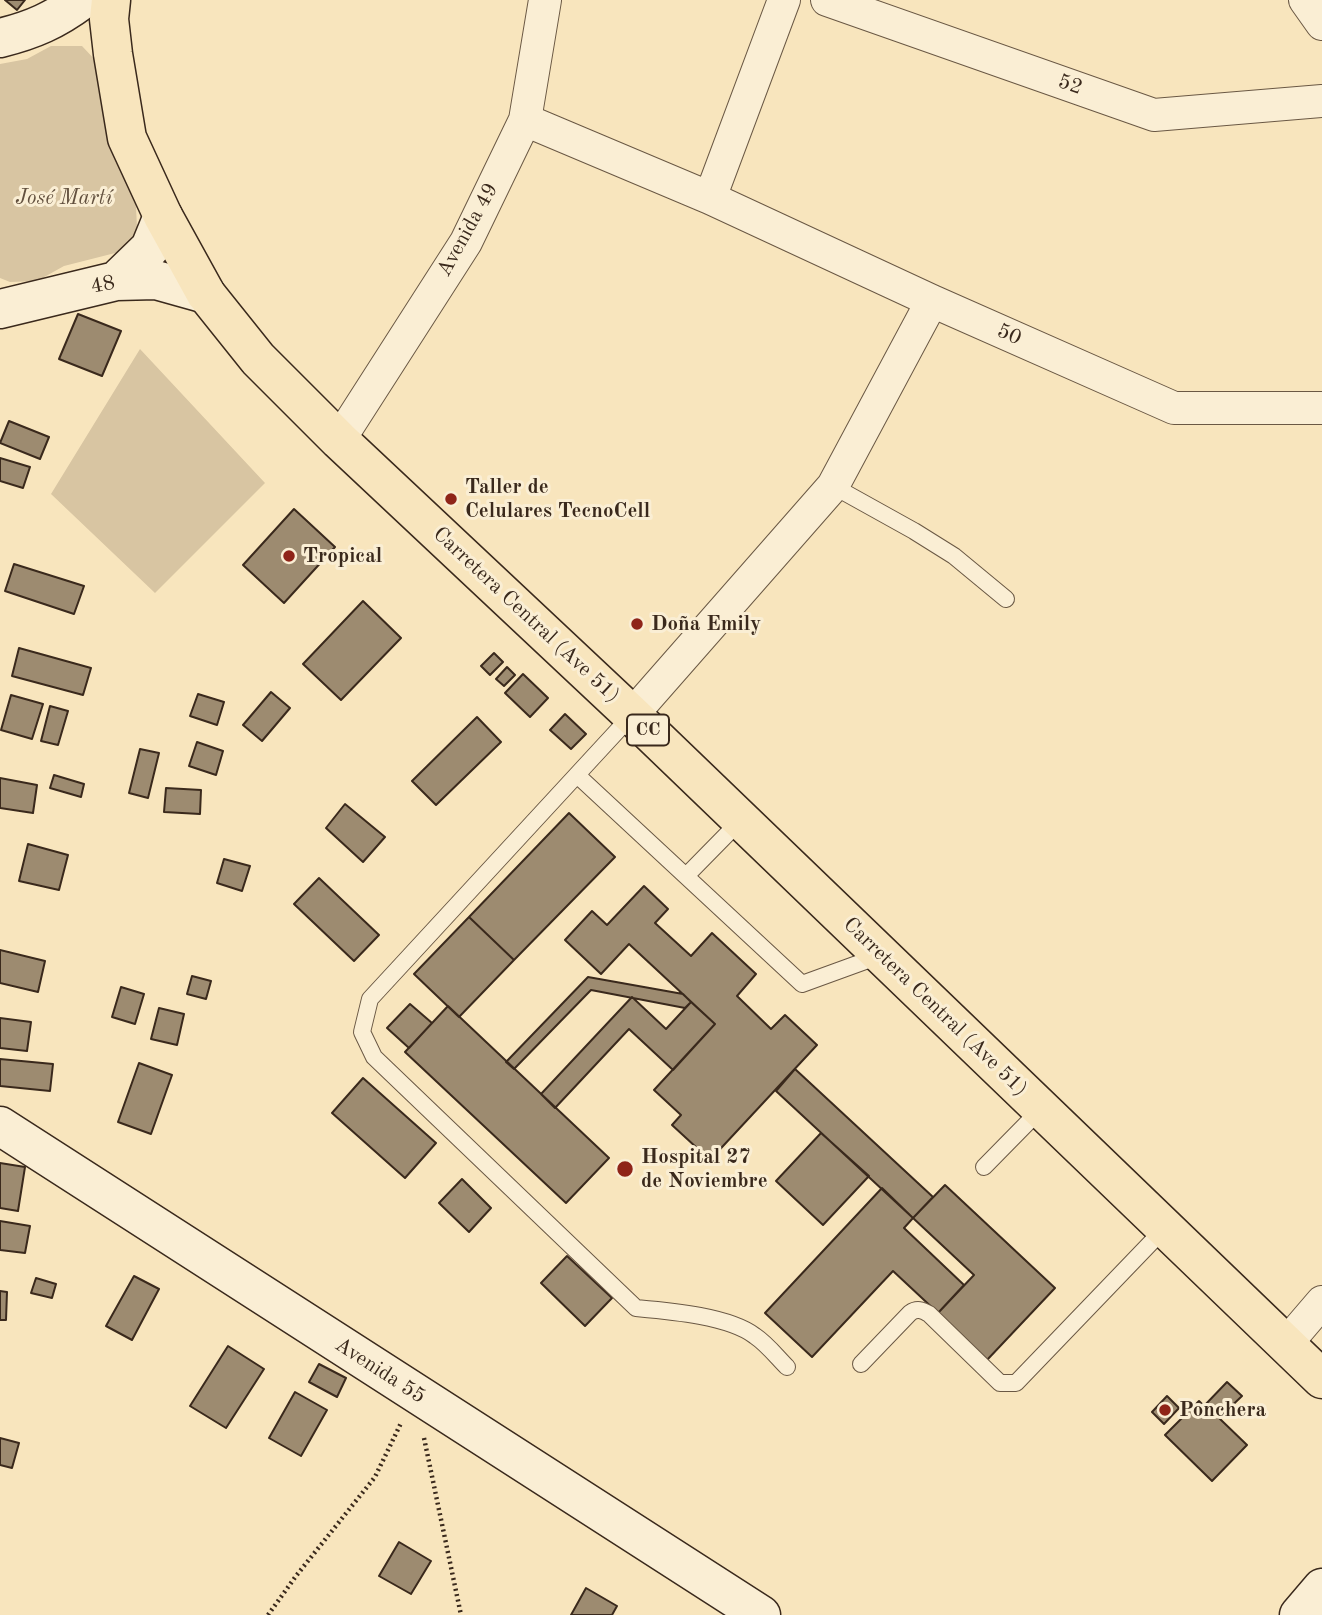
<!DOCTYPE html>
<html>
<head>
<meta charset="utf-8">
<style>
	body { margin:0 }
	canvas { display:block; background:#f8e5bd }
</style>
</head>
<body>
<canvas width="1322" height="1615"></canvas>
<script>
const ctx = document.querySelector('canvas').getContext('2d');
ctx.lineJoin = 'round';
function paint(path, color) {
  ctx.fillStyle = color;
  ctx.fill(path, 'evenodd');
}
function strokePath(path, color, width, dash) {
  ctx.strokeStyle = color;
  ctx.lineWidth = width;
  ctx.lineCap = dash ? 'butt' : 'round';
  ctx.setLineDash(dash || []);
  ctx.stroke(path);
}
function label(font, color, halo, rows, align = 'center') {
  ctx.font = font + ' "Old Standard TT",serif';
  ctx.lineWidth = 6;
  ctx.setLineDash([]);
  ctx.textBaseline = 'middle';
  ctx.strokeStyle = halo;
  ctx.fillStyle = color;
  for (const [text, x, y, turn = 0] of rows) {
    ctx.save();
    ctx.translate(x, y);
    ctx.rotate((+turn || 0) * Math.PI / 180);
    ctx.textAlign = isNaN(turn) ? turn : align;
    if (halo) ctx.strokeText(text, 0, 0);
    ctx.fillText(text, 0, 0);
    ctx.restore();
  }
}
paint(new Path2D(`
	M51 46H82L98 63 109 140 136 206 137 228 132 240 123 251 64 266 37 281 10 282 0 278V64L27 59Z
	M140 349 265 483 155 593 51 494Z`), '#d8c5a2');
const building = new Path2D(`
	M5 0H25L17 10Z
	M78 314 121 331 102 376 59 359Z
	M9 421 49 437 40 459 0 443Z
	M0 458 30 467 23 488 0 481Z
	M294 509 335 547 284 603 243 565Z
	M14 564 84 586 74 614 5 591Z
	M363 601 401 638 341 700 303 664Z
	M19 648 91 668 83 695 12 676Z
	M494 653 503 662 490 675 481 666Z
	M507 667 515 675 504 686 496 679Z
	M523 674 548 698 530 717 505 693Z
	M271 692 290 708 262 741 243 725Z
	M198 694 224 702 217 725 190 716Z
	M11 695 43 704 32 739 1 730Z
	M50 706 68 711 58 745 41 741Z
	M565 714 586 734 571 749 550 730Z
	M477 717 501 742 436 805 412 781Z
	M197 742 223 751 216 775 189 766Z
	M140 749 159 753 148 798 129 793Z
	M54 775 84 784 81 797 50 788Z
	M0 778 37 785 33 813 0 808Z
	M166 788 201 790 200 814 164 812Z
	M345 804 385 837 363 862 326 828Z
	M569 813 615 857 514 960 469 917Z
	M28 844 68 855 59 890 19 881Z
	M224 859 250 866 242 891 217 883Z
	M319 878 379 935 354 961 294 904Z
	M644 886 668 909 655 923 691 956 712 933 756 974 737 996 771 1029 785 1015 817 1045 710 1160 672 1125 681 1115 654 1090 715 1024 629 944 601 974 565 940 592 911 607 925Z
	M469 917 514 960 459 1017 414 974Z
	M0 950 45 961 38 992 0 983Z
	M192 976 211 981 206 999 187 994Z
	M588 977 683 994 691 1002 685 1008 591 990 514 1069 506 1062Z
	M121 987 144 994 135 1024 112 1017Z
	M632 997 666 1029 691 1002 715 1024 673 1070 629 1029 555 1108 541 1094Z
	M410 1004 432 1023 409 1048 387 1028Z
	M448 1006 609 1158 566 1203 405 1052Z
	M159 1008 184 1014 177 1045 151 1039Z
	M0 1018 31 1022 27 1051 0 1048Z
	M0 1059 53 1064 50 1091 0 1086Z
	M139 1063 172 1075 151 1134 118 1122Z
	M795 1069 933 1197 913 1218 776 1091Z
	M363 1078 436 1143 405 1178 332 1113Z
	M821 1133 869 1176 823 1225 776 1181Z
	M0 1163 25 1167 18 1211 0 1208Z
	M462 1179 491 1208 469 1232 439 1203Z
	M945 1185 1055 1288 987 1360 938 1313 974 1275 913 1218Z
	M882 1188 913 1218 904 1228 964 1285 938 1313 893 1271 812 1357 765 1313Z
	M0 1221 30 1226 25 1253 0 1250Z
	M567 1256 612 1298 585 1326 541 1283Z
	M134 1276 159 1289 132 1340 106 1326Z
	M36 1278 56 1284 52 1298 31 1293Z
	M0 1291 7 1292 6 1320H0Z
	M228 1346 264 1369 226 1428 190 1406Z
	M319 1364 346 1378 337 1397 309 1382Z
	M1227 1382 1242 1396 1219 1418 1247 1445 1212 1481 1165 1435 1199 1401 1204 1406Z
	M295 1392 327 1410 301 1456 269 1438Z
	M1167 1396 1179 1408 1164 1424 1152 1412Z
	M0 1438 19 1443 12 1468 0 1465Z
	M399 1542 431 1561 411 1594 379 1576Z
	M586 1588 617 1606 612 1615H571Z`);
paint(building, '#9d8b70');
strokePath(building, '#3a291c', 2);
const lane = new Path2D(`
	M833 486 914 531 954 556 1006 599
	M632 715 370 999 362 1032 374 1057 636 1308C669 1311 729 1316 755 1336 767 1344 777 1357 787 1367
	M577 775 802 984 879 956
	M686 876 741 820
	M984 1167 1041 1109
	M861 1364 910 1313C917 1308 922 1310 929 1314L1000 1383H1016L1165 1228`);
const street = new Path2D(`
	M827 0 1154 115 1322 101
	M1305 0 1322 24
	M525 120 710 198 932 301 1174 408H1322
	M710 198 784 0
	M339 440 466 242 525 120 545 0
	M632 715 833 486 932 301
	M1286 1344 1322 1302`);
const secondary = new Path2D(`
	M0 38C33 30 55 20 82 0
	M116 281 150 248 163 216
	M0 309 116 281 156 280 206 294
	M0 1126 761 1615
	M1299 1615 1322 1588`);
const primary = new Path2D(`
	M111 0 109 19 113 54 127 138 163 216 206 294 258 359 339 440 632 715 1322 1379`);
strokePath(lane, '#6a5844', 18);
strokePath(street, '#6a5844', 34);
strokePath(secondary, '#3a291c', 41);
strokePath(primary, '#3a291c', 41);
strokePath(new Path2D(`
	M424 1438 461 1615
	M268 1615 296 1576 375 1477 401 1423`), '#3a291c', 4.5, [2, 3.5]);
strokePath(lane, '#faeed4', 16);
strokePath(street, '#faeed4', 32);
strokePath(secondary, '#faeed4', 38);
strokePath(primary, '#f8e5bd', 38);
for (const [x, y, r, color] of [
	[451,499,7,"#8f2418"],
	[289,556,7,"#8f2418"],
	[637,624,7,"#8f2418"],
	[625,1169,9,"#8f2418"],
	[1165,1410,7,"#8f2418"]
]) {
  const dot = new Path2D();
  dot.arc(x, y, r, 0, 2 * Math.PI);
  ctx.fillStyle = color;
  ctx.fill(dot);
  strokePath(dot, '#faeed4', 2.5);
}
for (const [x, y, w] of [
	[648,730,42]
]) {
  const box = new Path2D();
  box.roundRect(x - w / 2, y - 15.5, w, 31, 5);
  ctx.fillStyle = '#faeed4';
  ctx.fill(box);
  strokePath(box, '#3a291c', 2);
}
label('bold 19px', '#3a291c', null, [
	["CC",648,730]
]);
label('21px', '#3a291c', '#faeed4', [
	["52",1070,85,19],
	["Avenida 49",468,230,-61],
	["48",103,285,-11],
	["50",1009,335,24],
	["Carretera Central (Ave 51)",526,615,43],
	["Carretera Central (Ave 51)",935,1007,44],
	["Avenida 55",380,1371,33]
]);
label('italic 21px', '#62503e', '#faeed4', [
	["José Martí",64,198]
]);
label('bold 21px', '#3a291c', '#faeed4', [
	["Taller de",465,487],
	["Celulares TecnoCell",465,511],
	["Tropical",303,556],
	["Doña Emily",651,624],
	["Hospital 27",641,1157],
	["de Noviembre",641,1181],
	["Ponchera",1179,1410]
], 'left');
</script>
</body>
</html>
